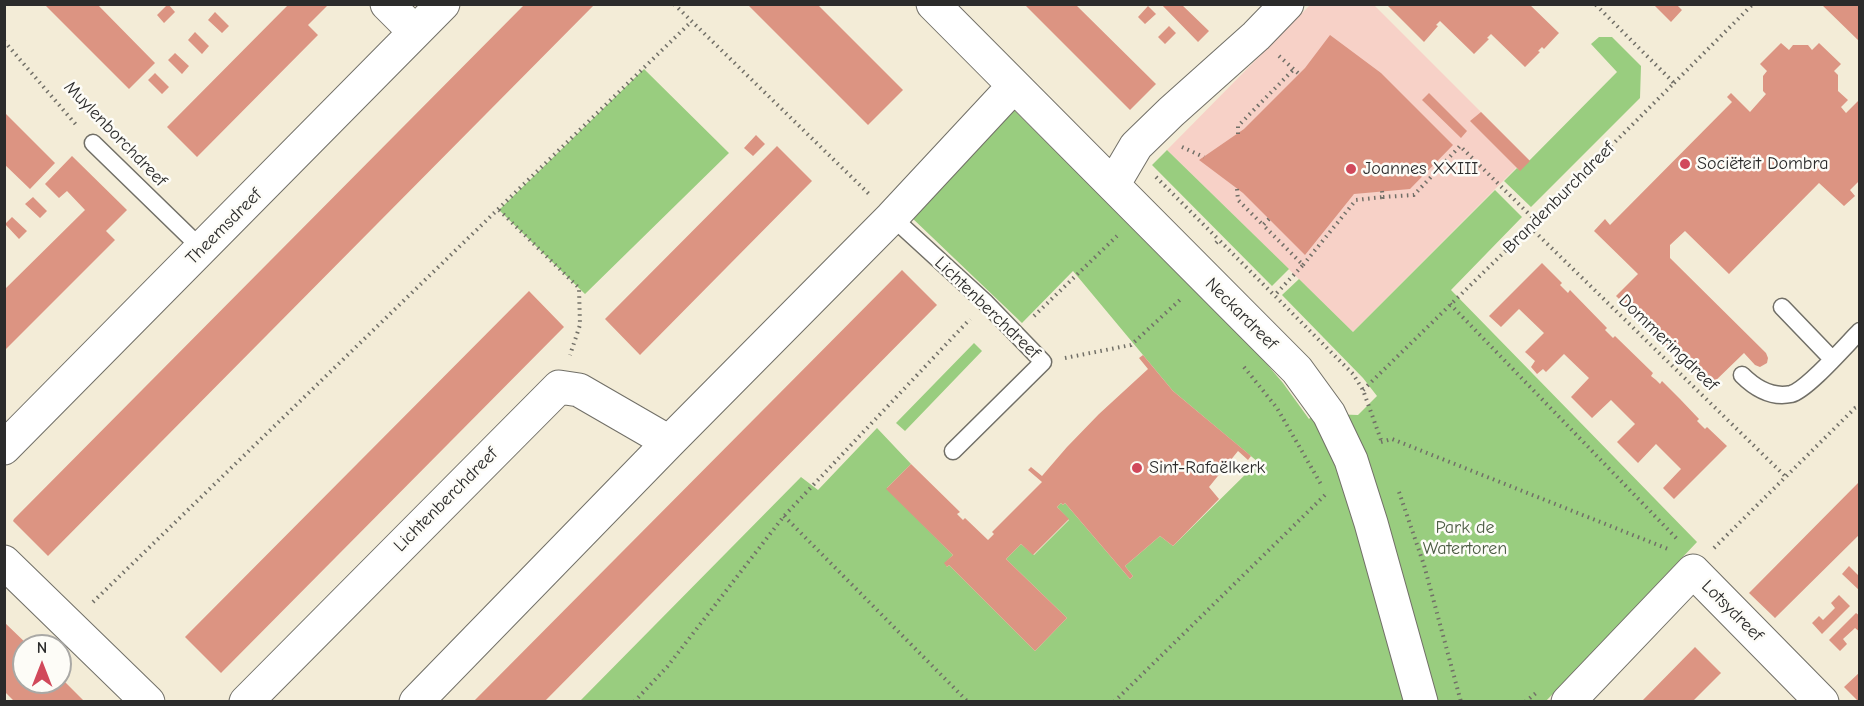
<!DOCTYPE html>
<html>
<head>
<meta charset="utf-8">
<style>
	body { margin:0 }
	#map { position:relative; width:1864px; height:706px; overflow:hidden; background:#f3ecd7; font-family:"Comic Neue",sans-serif }
	canvas { display:block }
	.frame { position:absolute; inset:0; border:6px solid #2b2b2b; pointer-events:none }
	.north { position:absolute; left:12px; top:634px; width:60px; height:60px; box-sizing:border-box; background:#fdfcf7; border:2px solid #a9a8a5; border-radius:50%; rotate:0deg; font-size:16px; font-weight:700; line-height:24px; text-align:center; color:#2b2b2b }
	.north::after { content:''; display:block; margin:auto; width:21px; height:27px; background:#d1495b; clip-path:polygon(50% 0,100% 100%,50% 72%,0 100%) }
</style>
</head>
<body>
<div id="map">
<canvas width="1864" height="706"></canvas>
<div class="frame"></div>
<div class="north">N</div>
</div>
<script>
const ctx = document.querySelector('canvas').getContext('2d');
ctx.lineJoin = 'round';
function paint(path, color) {
  ctx.fillStyle = color;
  ctx.fill(path, 'evenodd');
}
function strokePath(path, color, width, dash) {
  ctx.strokeStyle = color;
  ctx.lineWidth = width;
  ctx.lineCap = dash ? 'butt' : 'round';
  ctx.setLineDash(dash || []);
  ctx.stroke(path);
}
function label(font, color, halo, rows, align = 'center') {
  ctx.font = font + ' "Comic Neue",sans-serif';
  ctx.lineWidth = 5;
  ctx.setLineDash([]);
  ctx.textBaseline = 'middle';
  ctx.strokeStyle = halo;
  ctx.fillStyle = color;
  for (const [text, x, y, turn = 0] of rows) {
    ctx.save();
    ctx.translate(x, y);
    ctx.rotate((+turn || 0) * Math.PI / 180);
    ctx.textAlign = isNaN(turn) ? turn : align;
    if (halo) ctx.strokeText(text, 0, 0);
    ctx.fillText(text, 0, 0);
    ctx.restore();
  }
}
paint(new Path2D(`
	M1373 4 1530 161 1516 168 1353 332 1167 150 1310 5Z`), '#f7d1c7');
paint(new Path2D(`
	M1599 37H1612L1641 66 1640 98 1531 207 1504 181 1517 168 1520 170 1617 72 1591 44Z
	M644 69 729 153 585 294 499 210Z
	M1011 107 1248 342 1283 383 1309 419 1323 405 1329 414 1358 415 1377 396 1363 378 1282 295 1299 279 1353 332 1495 190 1522 217 1451 290 1697 542 1546 701 579 702 801 477 818 490 877 428 911 464 887 488 953 555 945 563 947 567 949 565 1035 651 1067 618 1006 559 1021 544 1034 555 1069 520 1057 507 1061 503 1063 505 1065 503 1130 579 1133 576 1125 566 1160 536 1173 546 1258 462 1173 391 1073 271 1022 323 910 216Z
	M1167 150 1289 269 1272 286 1152 165Z
	M974 343 982 351 905 431 896 423Z`), '#99cd7f');
paint(new Path2D(`
	M44 4H97L155 63 129 89Z
	M168 4 175 12 164 23 157 15Z
	M525 4H595L48 556 13 521 14 519Z
	M747 4H817L903 90 868 125Z
	M1024 4H1075L1156 84 1130 110Z
	M1161 4H1181L1209 31 1198 42Z
	M1386 4H1529L1559 33 1544 49 1542 47 1538 51 1540 52 1525 67 1491 34 1487 38 1489 39 1474 54 1440 21 1436 25 1438 26 1424 42Z
	M1653 4H1676L1682 10 1671 22Z
	M1821 4H1860V42Z
	M288 5H328L308 25 318 35 197 157 167 127Z
	M1148 6 1156 14 1145 24 1138 17Z
	M215 12 229 26 222 33 208 20Z
	M1169 26 1176 33 1165 44 1158 37Z
	M195 32 209 46 202 54 188 40Z
	M1330 35 1381 73 1453 145 1410 189 1354 194 1305 255 1243 193 1199 160 1244 129 1305 68Z
	M1781 43 1789 50 1793 45H1808L1812 50 1819 43 1841 64 1834 71 1838 75V91L1848 100 1841 107 1846 113 1860 99V180L1850 190 1855 196 1844 206 1819 183 1729 274 1685 231 1670 245V258L1766 353 1768 358 1767 363 1760 367 1755 365 1744 353 1709 387 1616 296 1638 274 1594 231 1605 219 1610 225 1732 102 1727 97 1731 93 1750 112 1766 94 1763 91V76L1767 71 1760 64Z
	M175 53 189 66 182 74 168 60Z
	M155 73 169 87 162 94 148 80Z
	M1429 93 1467 131 1461 138 1422 100Z
	M4 112 55 163 30 189 4 164Z
	M1481 112 1530 161 1520 171 1470 121Z
	M756 135 765 144 753 156 744 148Z
	M777 146 812 181 640 355 605 319Z
	M72 156 127 210 106 231 115 240 4 351V290L85 210 67 191 59 198 45 184Z
	M33 197 47 211 40 218 25 204Z
	M12 217 27 231 19 239 5 224Z
	M1542 263 1562 283 1560 285 1568 293 1570 290 1607 328 1605 330 1613 338 1615 336 1653 373 1651 376 1656 380 1660 384 1662 381 1680 399 1699 419 1697 421 1705 429 1707 427 1727 446 1674 499 1663 488 1681 469 1656 444 1638 463 1617 442 1635 424 1611 400 1592 418 1571 397 1589 378 1564 354 1546 372 1543 369 1537 374 1531 367 1535 361 1525 352 1544 333 1519 309 1501 327 1489 316Z
	M902 270 937 305 544 702H473Z
	M529 291 564 327 221 673 185 637Z
	M1143 355 1173 391 1251 456 1248 460 1238 451 1209 487 1219 499 1173 546 1160 536 1125 566 1133 576 1130 579 1065 503 1063 505 1061 503 1057 507 1069 519 1033 555 1021 544 1006 559 1067 618 1035 651 949 565 947 567 944 563 953 555 886 489 911 464 960 512 957 514 963 520 965 518 988 540 994 534 992 532 1042 482 1028 470 1031 467 1042 476 1067 447 1099 414 1148 369 1139 358Z
	M1860 481V534L1775 618 1749 593Z
	M1849 566 1860 577V591L1842 574Z
	M1839 595 1850 606 1822 634 1812 623 1819 616 1823 620 1835 608 1831 603Z
	M1856 613 1860 616V632L1855 628 1843 639 1847 644 1840 651 1829 640Z
	M4 622 29 646H24V682H60V677L85 702H15L4 691Z
	M1695 647 1721 673 1692 702H1641Z
	M1860 672V702H1859L1844 687Z`), '#dc9482');
const lane = new Path2D(`
	M93 143 202 249
	M892 217 986 303 1043 362 953 451
	M1782 307 1832 359
	M1742 375C1755 388 1772 398 1791 394 1807 390 1846 345 1860 331`);
const street = new Path2D(`
	M387 4 415 32
	M933 4 1297 370 1329 414 1351 460 1371 523 1421 702
	M1113 185 1136 146 1171 112 1256 36 1287 4
	M4 448 443 4
	M4 562 148 702
	M246 702 559 387 579 390 669 442
	M416 702 669 442 892 217 1013 87
	M1568 702 1693 571 1822 702`);
strokePath(lane, '#716f67', 19);
strokePath(street, '#716f67', 35);
strokePath(new Path2D(`
	M674 4 870 195
	M4 41 78 127
	M1279 56 1299 74
	M1674 83 1753 4
	M1238 134V126L1294 69
	M1182 147 1204 157
	M1156 177 1219 240
	M1237 189 1238 200 1263 225
	M1382 191 1383 197 1414 195 1460 146 1536 221
	M499 210 579 288 580 325 570 355
	M1269 219 1263 225 1303 265 1274 296
	M1530 227 1786 477
	M1216 243 1219 240 1353 374 1363 390 1381 440
	M1303 265 1356 200 1383 197
	M1450 304 1679 541
	M1034 316 1117 236
	M1065 358 1131 345 1182 298
	M1244 367 1277 408 1322 486
	M1363 390 1530 227 1674 83 1595 4
	M1381 442 1392 439 1668 549
	M1399 492 1424 565 1461 702
	M784 516 968 702
	M1714 548 1855 408 1860 406
	M93 602 691 22
	M634 702 667 667 784 516 970 319
	M1114 702 1325 495 1326 498
	M1525 702 1536 693`), '#716f67', 4, [1.5, 4.5]);
strokePath(lane, '#fff', 16);
strokePath(street, '#fff', 33);
for (const [x, y, r, color] of [
	[1685,164,6,"#d1495b"],
	[1351,169,6,"#d1495b"],
	[1137,468,6,"#d1495b"]
]) {
  const dot = new Path2D();
  dot.arc(x, y, r, 0, 2 * Math.PI);
  ctx.fillStyle = color;
  ctx.fill(dot);
  strokePath(dot, '#fdfcf7', 2);
}
label('18px', '#2b2b2b', '#fdfcf7', [
	["Muylenborchdreef",115,134,46],
	["Brandenburchdreef",1559,198,-45],
	["Theemsdreef",224,227,-45],
	["Lichtenberchdreef",987,308,44],
	["Neckardreef",1241,314,45],
	["Dommeringdreef",1668,343,44],
	["Lichtenberchdreef",446,500,-45],
	["Lotsydreef",1732,611,45]
]);
label('18px', '#2b2b2b', '#fdfcf7', [
	["Sociëteit Dombra",1697,164],
	["Joannes XXIII",1363,169],
	["Sint-Rafaëlkerk",1149,468]
], 'left');
label('18px', '#4c5c44', '#fdfcf7', [
	["Park de",1465,528],
	["Watertoren",1465,549]
]);
</script>
</body>
</html>
